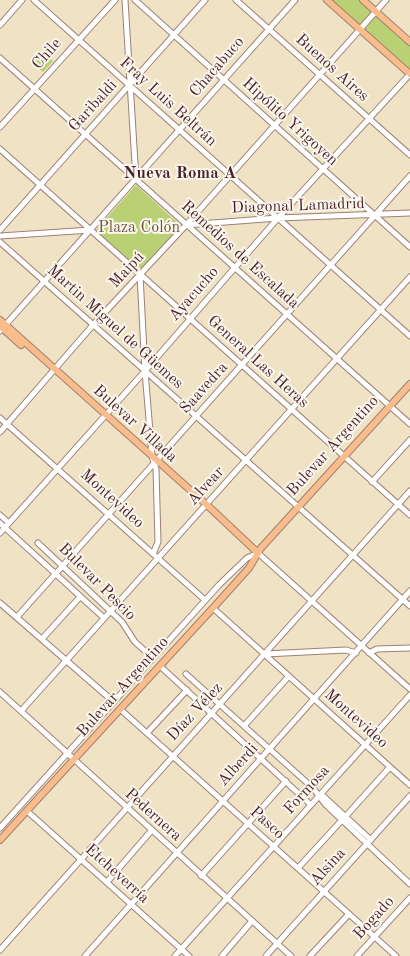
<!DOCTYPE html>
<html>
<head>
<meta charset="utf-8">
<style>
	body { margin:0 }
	canvas { display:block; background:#f0e2c4 }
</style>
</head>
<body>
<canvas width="410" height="956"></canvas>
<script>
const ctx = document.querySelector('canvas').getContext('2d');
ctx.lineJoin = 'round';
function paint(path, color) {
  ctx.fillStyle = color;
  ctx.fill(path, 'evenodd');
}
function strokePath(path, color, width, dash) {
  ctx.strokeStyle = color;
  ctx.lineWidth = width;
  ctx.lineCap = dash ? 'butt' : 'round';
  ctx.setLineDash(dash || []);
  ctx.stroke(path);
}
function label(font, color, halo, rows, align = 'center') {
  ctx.font = font + ' "Old Standard TT",serif';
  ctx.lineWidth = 4;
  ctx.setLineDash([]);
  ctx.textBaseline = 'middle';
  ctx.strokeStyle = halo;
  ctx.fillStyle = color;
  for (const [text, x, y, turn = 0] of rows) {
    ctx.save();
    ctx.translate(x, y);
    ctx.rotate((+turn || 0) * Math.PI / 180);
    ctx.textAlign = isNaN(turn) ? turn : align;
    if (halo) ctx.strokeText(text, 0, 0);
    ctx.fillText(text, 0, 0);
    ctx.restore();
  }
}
paint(new Path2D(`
	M330 0H359L372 12 359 26Z
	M376 15 410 45V70L363 30Z
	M43 52 53 61 43 72 33 63Z
	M136 185 181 226 140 271 96 230Z`), '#bad075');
const minor = new Path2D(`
	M34 0 410 336
	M125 0 136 180
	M135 0 410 247
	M236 0 410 155
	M0 25 22 0
	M0 58 410 424
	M0 127 115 0
	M0 149 410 515
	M186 225 278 218 410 213
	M0 230 205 0
	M0 236 91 230
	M0 242 410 606
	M140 275 145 371 152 456 156 469 158 542 153 554
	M0 331 295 0
	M0 418 205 600
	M0 432 93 325 186 225 386 0
	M372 482 410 440
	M0 515 9 523
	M0 523 104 618
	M0 533 145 371 278 218 410 74
	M38 543 122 622 135 642 153 658
	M0 603 114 702
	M213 608 410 785
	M17 617 410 176
	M42 639 80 597
	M369 653 377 649 410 648
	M265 654 346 650 356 653
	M160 666 311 805
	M186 674 313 788 326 805 410 884
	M0 692 291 956
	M120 709 396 956
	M21 711 410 277
	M244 726 289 676
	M147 733 187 690
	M321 794 371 840
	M27 811 189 956
	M346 816 390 767
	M0 828 219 585 247 558 258 553 410 689
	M298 868 342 820
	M201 876 286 781
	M107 882 151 831
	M0 950 410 491
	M85 956 410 591
	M175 956 410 695
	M222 956 252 921
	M266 956 410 796
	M310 956 349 914
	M357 956 410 898`);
const major = new Path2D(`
	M327 0 410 74
	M363 0 410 42
	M0 320 207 505 258 553
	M0 326 21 345
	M0 840 213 608 249 568 261 548 410 384`);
strokePath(minor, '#9d8078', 7);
strokePath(major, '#9d8078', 8);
strokePath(minor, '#fff', 5);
strokePath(major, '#fabc8b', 6);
label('16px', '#4a1f2b', '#fbf7ec', [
	["Chile",47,54,-49],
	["Chacabuco",217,67,-49],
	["Buenos Aires",332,68,42],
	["Fray Luis Beltrán",168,102,42],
	["Garibaldi",93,106,-48],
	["Hipólito Yrigoyen",290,122,42],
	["Diagonal Lamadrid",298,206,-2],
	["Remedios de Escalada",240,255,42],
	["Maipú",127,270,-47],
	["Ayacucho",194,294,-49],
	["Martin Miguel de Güemes",115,327,42],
	["General Las Heras",258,362,42],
	["Saavedra",204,388,-48],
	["Bulevar Villada",135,424,42],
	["Bulevar Argentino",333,446,-48],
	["Alvear",206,486,-48],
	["Montevideo",112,499,42],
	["Bulevar Pescio",97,582,45],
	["Bulevar Argentino",123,687,-48],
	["Díaz Vélez",195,712,-47],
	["Montevideo",356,719,42],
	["Alberdi",238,765,-48],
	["Formosa",307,790,-48],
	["Pedernera",153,815,42],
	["Pasco",267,823,42],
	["Alsina",328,867,-48],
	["Etcheverría",117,874,42],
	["Bogado",374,918,-48]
]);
label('16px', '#6c5441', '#fbf7ec', [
	["Plaza Colón",139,228]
]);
label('bold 17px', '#4a1f2b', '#fbf7ec', [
	["Nueva Roma A",180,174]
]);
</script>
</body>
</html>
